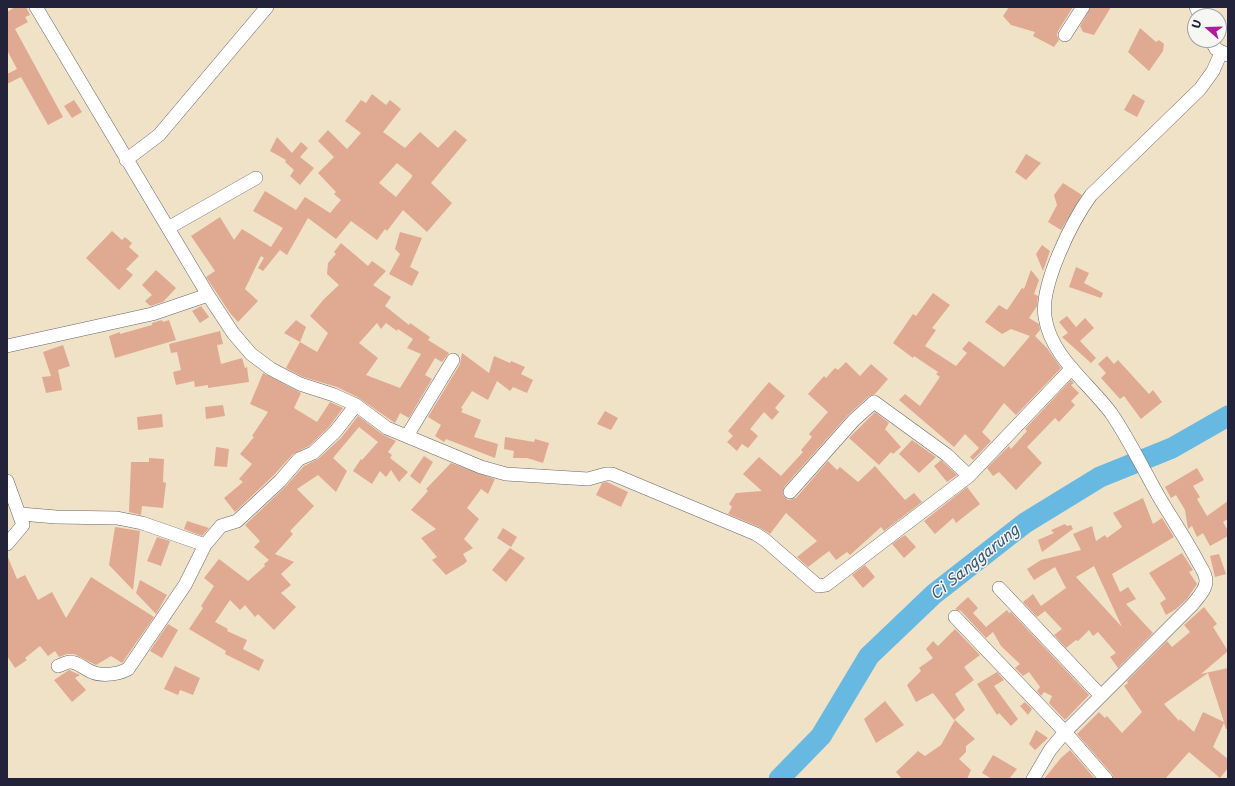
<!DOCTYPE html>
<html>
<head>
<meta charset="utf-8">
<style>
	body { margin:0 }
	#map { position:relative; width:1235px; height:786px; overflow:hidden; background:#f0e2c7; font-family:"Playpen Sans",sans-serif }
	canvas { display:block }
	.frame { position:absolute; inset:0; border:8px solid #22223b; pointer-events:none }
	.north { position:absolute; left:1187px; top:8px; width:40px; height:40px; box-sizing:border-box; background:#f6f6f2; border:1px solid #a1a1a9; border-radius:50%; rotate:290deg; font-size:11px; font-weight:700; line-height:16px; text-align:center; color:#22223b }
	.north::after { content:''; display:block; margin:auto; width:14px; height:18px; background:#b5179e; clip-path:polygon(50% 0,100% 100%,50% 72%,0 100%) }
</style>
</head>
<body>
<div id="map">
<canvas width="1235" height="786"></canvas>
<div class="frame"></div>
<div class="north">U</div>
</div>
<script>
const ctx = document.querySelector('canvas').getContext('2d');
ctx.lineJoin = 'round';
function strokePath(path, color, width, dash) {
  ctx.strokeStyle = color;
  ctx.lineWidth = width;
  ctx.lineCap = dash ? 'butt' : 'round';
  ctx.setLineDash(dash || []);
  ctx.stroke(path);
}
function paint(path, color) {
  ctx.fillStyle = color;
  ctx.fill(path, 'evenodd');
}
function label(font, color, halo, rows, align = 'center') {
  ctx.font = font + ' "Playpen Sans",sans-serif';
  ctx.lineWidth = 3;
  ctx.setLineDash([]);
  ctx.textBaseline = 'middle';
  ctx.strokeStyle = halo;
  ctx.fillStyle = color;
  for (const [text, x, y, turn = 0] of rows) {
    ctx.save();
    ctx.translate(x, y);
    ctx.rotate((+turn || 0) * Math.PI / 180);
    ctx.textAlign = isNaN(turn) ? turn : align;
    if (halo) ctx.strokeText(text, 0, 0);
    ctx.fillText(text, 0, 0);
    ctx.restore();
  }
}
strokePath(new Path2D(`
	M779 779 821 736 869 656 934 594 1025 523 1100 477 1172 448 1228 416`), '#67b9e2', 21);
paint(new Path2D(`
	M15 7H26L30 15 25 17 28 22 15 29 63 117 48 125 21 77 7 84V74L17 69 7 50V12Z
	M1009 7H1073L1058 31 1057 35 1059 40 1054 47 1033 36 1035 32 1011 25 1003 16Z
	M1091 7H1111L1094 35 1083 32 1080 26Z
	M1140 28 1156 42 1159 40 1164 44 1163 51 1149 71 1128 52Z
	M372 94 386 105 390 100 401 109 383 132 405 148 420 132 438 148 455 130 467 140 431 183 452 203 427 232 403 210 387 231 385 229 377 240 351 221 336 239 308 218 287 255 280 250 263 271 258 268 264 258 261 256 245 289 258 301 238 322 230 313 206 277 215 271 191 236 220 217 234 240 242 229 271 247 283 228 253 211 265 191 296 210 305 197 330 213 341 200 334 194 336 192 318 173 334 157 318 141 328 130 347 149 361 133 345 121 361 100 366 103ZM397 163 412 175V177L396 197 379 183Z
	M1133 94 1145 101 1137 117 1124 110Z
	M74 100 82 112 72 118 64 106Z
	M277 137 292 153 301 142 308 148 300 157 314 168 300 185 290 176 294 170 285 162 286 160 270 151Z
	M1026 154 1041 163 1026 180 1015 172Z
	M1063 183 1082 195 1061 230 1048 222 1057 205 1054 195Z
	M112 231 122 240 125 237 132 243 129 247 139 256 126 269 133 275 119 290 86 258Z
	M400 232 422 238 410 267 419 272 412 286 389 274 400 254 395 249Z
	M341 243 368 266 372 261 386 271 373 285 391 297 385 306 409 325 410 323 430 337 428 340 449 353 442 362 435 358 425 375 432 379 409 418 400 413 395 423 359 398 337 387 303 377 286 368 300 342 317 352 328 333 310 316 324 299 339 285 327 274 328 263 336 254 334 252ZM377 323 381 329 386 323 397 331 398 329 413 339 407 348 421 354 400 388 366 375 378 358 359 343Z
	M1042 245 1050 251 1043 271 1036 254Z
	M1076 267 1089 273 1084 283 1103 293 1101 298 1069 287Z
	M156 270 176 288 163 302 150 306 145 301 152 295 142 285Z
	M1031 270 1039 280 1034 294 1038 296 1037 306 1029 318 1039 324 1040 330 1035 336 1047 348 1061 368 1016 415 1004 403 982 432 991 441 973 460 970 457 979 448 965 434 954 447 899 400 905 394 920 406 940 377 936 374 938 372 914 356 913 358 893 343 913 314 916 316 933 293 950 305 932 328 936 330 925 346 956 366 967 353 962 349 969 341 1004 367 1030 336 1011 329 1002 334 985 322 999 305 1007 310 1022 288 1024 289Z
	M201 306 209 317 200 323 192 311Z
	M1067 316 1076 327 1085 318 1094 328 1080 341 1096 358 1091 363 1062 337 1068 333 1059 322Z
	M162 320 163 322 169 320 176 340 115 358 109 336 120 332V334L152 325V323Z
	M296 320 306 327 300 342 284 333Z
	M220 331 223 344 217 345 221 364 242 358 245 368 247 367 249 382 208 388V385L195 387 194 381 176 385 173 372 181 370 177 352 171 353 169 344Z
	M63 345 70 366 58 370 62 390 46 393 42 377 51 376 43 352Z
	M462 353 489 373 494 356 510 363 511 361 525 367 521 374 533 380 527 393 513 387 510 391 497 381 488 400 472 391 461 408 463 409 461 412 481 420 474 437 498 444 495 458 446 439 444 442 435 436 441 425 428 417 460 364Z
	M1107 356 1114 364 1118 360 1149 394 1153 390 1162 402 1141 419 1124 396 1120 399 1101 378 1106 373 1098 364Z
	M846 362 860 376 871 364 888 379 875 394 869 396 848 415 784 487 783 495 788 500 796 498 828 461 837 470 840 467 858 482 875 466 905 500 914 493 922 502 884 531 881 527 850 555 847 552 836 560 829 551 808 567 797 557 817 541 786 513 770 534 759 527 728 514 732 507 729 504 736 493 762 491 743 474 759 457 781 476 803 452 801 450 812 437 809 434 828 412 808 394 824 376 826 378 835 368 838 370Z
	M263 373 301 393 294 408 317 422 330 402 343 408 329 427 309 446 293 454 274 475 235 512 224 498 243 482 239 479 252 464 240 454 254 437 252 436 268 412 250 404Z
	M1071 380 1074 383 1071 385 1079 393 1071 401 1075 405 1059 422 1055 418 1027 447 1042 463 1016 490 999 472 993 476 987 468 1009 446 1011 449 1027 431 1025 429Z
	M769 382 785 396 775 408 779 412 772 420 764 412 750 429 758 436 748 448 742 444 737 451 727 442 733 436 728 431Z
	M223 405 225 416 206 419 205 407Z
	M605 411 618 418 611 430 597 424Z
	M875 412 889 423 885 429 901 447 893 454 891 452 879 465 849 438Z
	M162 414 163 427 138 430 137 417Z
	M358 416 382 434 396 441 388 452 392 455 390 458 408 472 399 482 391 470 386 477 380 471 372 484 353 471 361 459 362 460 378 442 359 427 333 458 347 471 336 492 318 475 297 489 314 506 290 531 293 534 275 554 294 562 281 574 291 585 281 593 296 607 274 630 258 614 255 617 245 605 240 610 230 600 215 622 228 629 227 631 247 640 243 649 264 660 259 671 225 654 226 651 189 629 203 608 201 606 214 586 204 578 219 559 248 581 265 566 264 564 269 560 254 547 260 541 245 525 285 487 304 466 318 459 341 438Z
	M505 437 534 442 535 439 549 443 543 463 527 458H513L514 451 504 449Z
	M912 440 936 457 919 473 899 454Z
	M216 447 229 449 227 467 214 466Z
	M424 456 433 462 420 484 410 476Z
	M149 458 164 459 163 482 166 483 163 508 142 506 141 515 129 512 131 462H149Z
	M941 460 957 475 947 482 934 466Z
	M451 463 495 479 488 494 481 489 467 508 479 519 464 539 473 548 463 554 467 561 464 564 446 575 432 560 437 557 421 538 436 529 411 510 428 491 426 489Z
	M1197 468 1204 480 1193 486 1200 497 1197 499 1207 516 1228 501V519L1223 522 1228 531V536L1210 546 1203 533 1197 537 1192 526 1188 529 1185 510 1176 495 1171 498 1165 487Z
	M607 482 628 492 621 507 596 495 602 483Z
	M967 487 980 504 956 523 953 518 935 534 924 521Z
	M1143 498 1153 524 1162 518 1174 537 1112 574 1120 592 1128 587 1136 599 1126 604 1153 633 1118 668 1110 657 1116 653 1098 632 1093 636 1089 630 1078 641 1076 640 1066 648 1054 635 1062 629 1045 611 1037 617 1023 602 1033 594 1041 606 1066 588 1055 567 1034 580 1027 569 1041 560 1081 550 1073 534 1092 526 1096 541 1105 535 1107 538 1122 527 1113 513ZM1094 566 1122 627 1076 577Z
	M187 521 209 528 202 536 184 529Z
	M1065 524 1067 526 1071 525 1073 529 1042 552 1038 540 1054 533 1051 530Z
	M115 527 140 531 133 590 109 565Z
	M503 528 517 537 511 547 497 538Z
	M905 535 916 547 904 558 892 544Z
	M157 537 170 541 161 566 147 561Z
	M510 548 525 558 506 582 492 570Z
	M1182 553 1193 570 1189 572 1197 584 1187 599 1176 609 1166 615 1160 603 1166 599 1149 573Z
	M1219 554 1226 574 1215 577 1210 556Z
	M7 555 17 579 25 575 38 600 52 592 66 618 91 577 154 617 122 663 111 656 96 665 74 654H67L59 657 55 651 48 656 40 646 25 658 27 660 15 668 7 656Z
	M865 565 875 577 863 588 852 575Z
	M140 580 167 595 156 614 136 593Z
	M968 597 978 608 973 613 986 627 1007 610 1009 613 1011 612 1089 695 1065 720 1049 703 1052 696 1044 692 1041 696 1037 691 1040 687 1029 672 1023 676 1015 668 1020 664 1001 646 993 632 986 638 961 611 955 609Z
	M1204 607 1217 624 1213 627 1228 651 1201 674 1228 668V729H1226L1224 723 1213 747 1228 759V768L1220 778 1189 752 1165 779H1114L1112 774 1077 734 1099 712 1105 718 1107 716 1122 733 1142 712 1124 686 1128 683 1127 681 1167 641 1172 647 1190 632 1184 625ZM1208 673 1224 722 1203 712 1194 732 1180 719 1179 721 1164 704Z
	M168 624 178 630 162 658 150 651Z
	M955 629 980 655 964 667 974 680 955 694 965 710 954 720 933 693 916 702 907 685 921 671 919 668 933 658 926 649 933 641 938 646Z
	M175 666 200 678 193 695 180 690 178 695 164 689Z
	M69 670 80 675 75 678 86 690 72 702 54 680Z
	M997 672 1004 680 994 686 1018 719 1011 726 999 713 997 715 977 684Z
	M885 701 904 725 876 743 864 719Z
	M1025 702 1032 709 1028 715 1020 706Z
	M955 720 975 739 966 746V752L959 759 971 770 967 779H902L896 772 918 751 925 756 941 745Z
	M1036 730 1048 738 1035 750 1029 744Z
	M1070 750 1095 779H1044L1061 758Z
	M993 755 1017 769 1009 779H992L982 773Z`), '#e0a991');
const minor = new Path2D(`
	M36 7 208 295 233 333 251 354 271 369 300 384 334 395 356 405 387 428 481 467 506 474 588 479 606 474H612L756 534 765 540 818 586 826 585 969 476 1072 368
	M1196 7 1200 16
	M1065 35 1083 7
	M1211 40 1216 49 1228 55
	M126 160 159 135 267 7
	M168 228 256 178
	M7 346 152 314 208 295
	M407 436 453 360
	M7 481 23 525 7 544
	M790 492 854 420 874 402 947 455 969 476
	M21 514 56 517 117 518 142 523 205 545
	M999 588 1101 696
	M955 617 1065 732 1106 779
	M58 666C62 665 66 662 70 662 77 662 82 667 88 670 99 677 117 675 128 669L185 585 205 545 221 526 237 521 280 481 299 459 313 453 335 432 356 405
	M1033 779 1050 750 1065 732 1193 604C1198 597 1206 590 1206 581 1206 574 1201 567 1198 562 1186 539 1172 519 1159 497 1143 469 1129 439 1111 413 1088 382 1051 357 1045 317 1040 285 1072 221 1091 195L1200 89 1213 71 1221 53`);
strokePath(minor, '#6a656c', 14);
strokePath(minor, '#fff', 13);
label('italic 15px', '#3a5775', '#f6f6f2', [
	["Ci Sanggarung",975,563,-39]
]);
</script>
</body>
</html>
